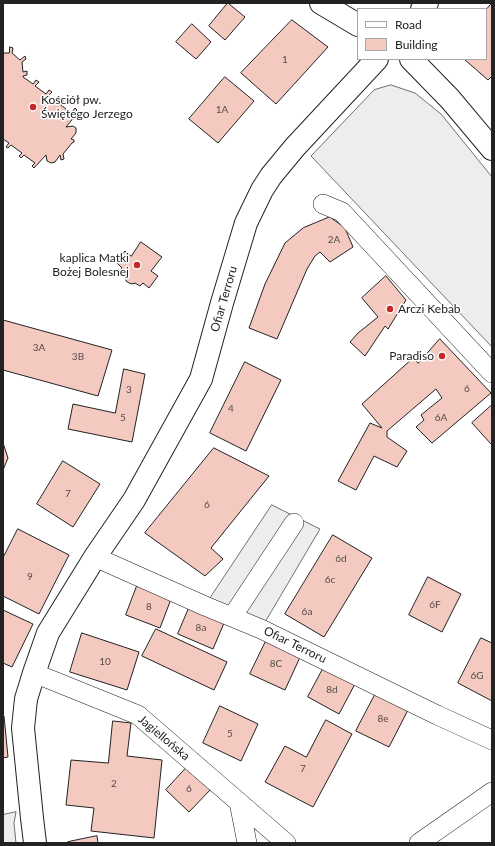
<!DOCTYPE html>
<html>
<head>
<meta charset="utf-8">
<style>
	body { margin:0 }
	#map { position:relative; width:495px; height:846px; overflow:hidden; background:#fff; font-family:Lato,sans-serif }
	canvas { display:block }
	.frame { position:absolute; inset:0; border:4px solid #222; pointer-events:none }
	.legend { position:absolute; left:357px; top:8px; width:130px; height:52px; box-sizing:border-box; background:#fff; border:1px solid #a7a7a7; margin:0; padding:5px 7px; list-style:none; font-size:12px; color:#222 }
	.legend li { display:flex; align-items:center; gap:8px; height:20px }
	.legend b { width:20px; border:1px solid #a7a7a7 }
</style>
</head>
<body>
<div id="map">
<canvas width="495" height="846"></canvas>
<div class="frame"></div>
<ul class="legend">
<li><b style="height:5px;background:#fff"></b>Road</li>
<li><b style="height:11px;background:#f3c9c0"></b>Building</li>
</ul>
</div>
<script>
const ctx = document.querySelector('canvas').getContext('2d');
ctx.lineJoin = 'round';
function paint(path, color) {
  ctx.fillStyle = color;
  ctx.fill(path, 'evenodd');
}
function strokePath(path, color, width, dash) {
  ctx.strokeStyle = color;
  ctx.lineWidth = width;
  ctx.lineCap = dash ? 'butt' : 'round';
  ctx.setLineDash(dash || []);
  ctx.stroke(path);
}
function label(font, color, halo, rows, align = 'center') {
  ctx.font = font + ' Lato,sans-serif';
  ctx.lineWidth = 3;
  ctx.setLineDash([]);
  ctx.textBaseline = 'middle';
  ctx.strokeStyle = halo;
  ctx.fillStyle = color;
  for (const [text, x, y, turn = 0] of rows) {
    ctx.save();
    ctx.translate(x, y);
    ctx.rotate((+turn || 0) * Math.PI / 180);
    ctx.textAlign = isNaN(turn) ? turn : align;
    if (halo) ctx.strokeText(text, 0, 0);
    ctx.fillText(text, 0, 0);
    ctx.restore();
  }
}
const green = new Path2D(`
	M16 812 14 823 16 843H3V815Z`);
paint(green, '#eee');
strokePath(green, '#6f6f6f', 1);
const parking = new Path2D(`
	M391 85 415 93 441 114 492 177V347L311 156 374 90Z
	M272 505 320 529 261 629 205 606Z`);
paint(parking, '#ededed');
strokePath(parking, '#6f6f6f', 1);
const building = new Path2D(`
	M228 3 245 17 225 40 209 26Z
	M492 3V76L488 80 464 59H486V10Z
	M292 20 328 47 276 104 241 73Z
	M192 24 211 42 196 59 176 42Z
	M10 47 13 48 12 53 20 60 25 56 26 59 22 62 23 72 27 71V75L23 76V77L33 84 36 80 39 82 35 86 46 94 49 90 52 92 48 96 59 104 62 99 64 101 61 105 71 113 75 108 77 110 73 114 75 116 66 127 73 126 76 128V133L71 139 74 140V142L72 143 63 154 64 159 61 160 60 155 55 162 51 163 47 161 46 155 34 168 32 166 35 163 24 155 21 158 19 156 22 153 11 145 8 148 6 147 9 143 3 139V53H9Z
	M225 77 254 101 218 143 189 119Z
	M330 217 345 228 353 247 330 262 320 252 315 256 307 269 277 339 249 328 265 284 285 243 303 228Z
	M141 242 162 257 151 271 158 276 149 288 143 283 140 286 135 283 132 284 129 283 126 281 125 274 120 271 122 268 116 262 125 251 131 256Z
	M386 276 406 300 388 329 385 326 365 356 350 342 358 333 378 317 362 298Z
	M3 320 112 350 98 396 3 370Z
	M440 339 491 393 432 443 416 427 424 420 421 415 442 398 436 389 387 431V437L407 451 397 467 374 456 356 490 338 481 370 423 382 428 362 404 413 358 418 363Z
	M245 362 281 380 246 451 210 433Z
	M124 369 145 374 132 442 68 429 73 404 115 413Z
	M492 405V443L491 444 472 423Z
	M3 443 8 458 3 470Z
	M214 448 269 476 211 548 223 559 205 576 145 533Z
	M63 461 100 484 73 527 37 504Z
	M18 529 69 555 39 614 3 596V558Z
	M333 535 372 558 324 637 285 614Z
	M428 577 461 594 442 632 409 615Z
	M137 586 171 599 160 628 126 615Z
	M189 608 224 623 213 649 178 634Z
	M3 610 33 624 12 667 3 663Z
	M156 629 227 662 214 690 142 656Z
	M82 633 139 652 127 690 70 672Z
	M481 638 492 643V701L458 683Z
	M267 639 301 655 285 690 250 674Z
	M325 665 356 682 339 714 308 697Z
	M377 691 409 708 389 747 356 731Z
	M220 706 258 724 241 761 203 743Z
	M3 716H4L8 757 3 758Z
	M326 720 352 734 313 807 265 782 285 746 306 757Z
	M113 721 131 723 127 756 162 760 154 838 91 831 94 808 66 805 71 760 108 763Z
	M188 766 212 788 189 812 166 790Z
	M97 836 98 843H69L68 842Z`);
paint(building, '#f3c9c0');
strokePath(building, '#222', 1);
const street = new Path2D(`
	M323 204 342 212 492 373
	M95 557 205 606 261 629 437 715 492 740
	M232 617 294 523
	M34 673 138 715 286 843
	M239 802 247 843
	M419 843 492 792`);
const secondary = new Path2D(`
	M321 3 358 25
	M422 9 427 3
	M411 59 450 99 492 149
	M35 843 32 818 23 728 26 699 34 673 48 633 95 557 134 500 201 379 222 303 246 223 262 190 271 176 295 147 377 59`);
strokePath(street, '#222', 20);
strokePath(secondary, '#222', 24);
strokePath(street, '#fff', 19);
strokePath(secondary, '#fff', 22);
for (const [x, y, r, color] of [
	[33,107,4,"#c62828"],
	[137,265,4,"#c62828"],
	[390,309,4,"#c62828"],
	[442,356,4,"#c62828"]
]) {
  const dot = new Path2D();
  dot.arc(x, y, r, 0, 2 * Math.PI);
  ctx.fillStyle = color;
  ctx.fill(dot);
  strokePath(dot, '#fff', 1.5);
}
label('10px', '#564c4a', null, [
	["1",285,60],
	["1A",222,110],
	["2A",334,240],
	["3A",39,348],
	["3B",78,357],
	["6",467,389],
	["3",129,390],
	["4",231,409],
	["5",123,418],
	["6A",441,418],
	["7",68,494],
	["6",207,505],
	["6d",341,559],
	["9",30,577],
	["6c",330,580],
	["6F",435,605],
	["8",149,607],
	["6a",307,612],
	["8a",201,628],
	["10",105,662],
	["8C",276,664],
	["6G",477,676],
	["8d",332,690],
	["8e",383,719],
	["5",230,734],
	["7",303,769],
	["2",114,784],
	["6",189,789]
]);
label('12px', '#222', '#fff', [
	["Kościół pw.",41,100],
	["Świętego Jerzego",41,114],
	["kaplica Matki",129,258,"right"],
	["Bożej Bolesnej",129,272,"right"],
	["Arczi Kebab",398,309],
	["Paradiso",434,356,"right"]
], 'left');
label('12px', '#222', '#fff', [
	["Ofiar Terroru",224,299,-74],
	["Ofiar Terroru",295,645,26],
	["Jagiellońska",164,738,40]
]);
</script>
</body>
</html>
